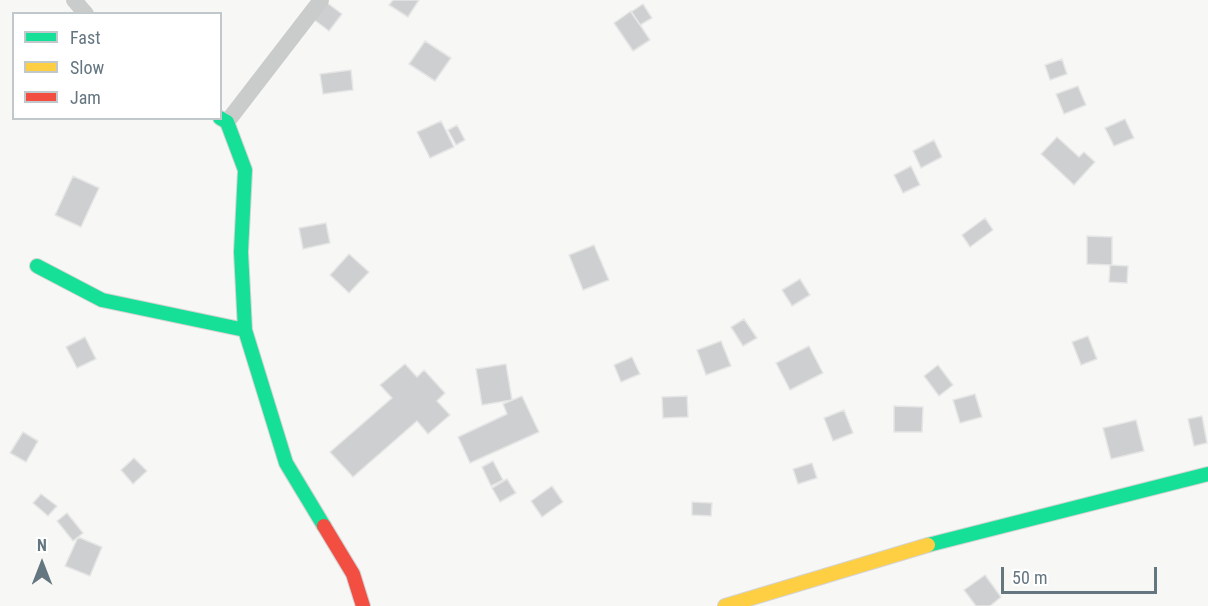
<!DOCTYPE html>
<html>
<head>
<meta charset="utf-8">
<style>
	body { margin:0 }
	#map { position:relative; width:1208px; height:606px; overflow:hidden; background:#f7f7f6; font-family:"Roboto Condensed",sans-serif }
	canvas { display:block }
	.legend { position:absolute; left:12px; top:12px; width:210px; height:108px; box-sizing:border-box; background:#fff; border:2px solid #c1c8cc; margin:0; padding:8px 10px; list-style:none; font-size:18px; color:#647680 }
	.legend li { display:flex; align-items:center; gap:12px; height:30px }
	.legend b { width:30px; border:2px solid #c1c8cc }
	.north { position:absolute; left:12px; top:534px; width:60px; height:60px; -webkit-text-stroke:4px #fff; paint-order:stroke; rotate:0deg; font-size:16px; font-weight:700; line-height:24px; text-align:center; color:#647680 }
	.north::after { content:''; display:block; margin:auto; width:21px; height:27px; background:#647680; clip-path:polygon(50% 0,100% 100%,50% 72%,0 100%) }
	.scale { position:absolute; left:1001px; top:567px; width:156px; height:27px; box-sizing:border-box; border:3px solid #647680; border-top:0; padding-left:8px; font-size:18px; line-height:21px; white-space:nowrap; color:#647680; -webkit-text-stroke:4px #fff; paint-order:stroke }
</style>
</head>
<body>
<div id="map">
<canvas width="1208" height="606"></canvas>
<ul class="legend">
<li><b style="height:8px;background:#16e098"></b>Fast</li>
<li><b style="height:8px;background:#ffcf43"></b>Slow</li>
<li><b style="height:8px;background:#f24e42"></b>Jam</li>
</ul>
<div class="north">N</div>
<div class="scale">50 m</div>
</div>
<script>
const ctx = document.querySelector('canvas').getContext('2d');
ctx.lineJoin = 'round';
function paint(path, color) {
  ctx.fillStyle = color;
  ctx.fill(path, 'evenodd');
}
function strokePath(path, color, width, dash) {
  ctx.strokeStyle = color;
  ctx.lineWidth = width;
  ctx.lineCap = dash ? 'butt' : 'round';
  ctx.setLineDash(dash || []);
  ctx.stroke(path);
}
const building = new Path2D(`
	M393 0H419L408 17 389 5Z
	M326 2 342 14 329 31 313 19Z
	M643 4 652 18 640 25 631 12Z
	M631 11 650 40 633 51 614 23Z
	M425 41 451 58 435 81 409 64Z
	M1062 59 1067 74 1050 80 1045 65Z
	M351 70 353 90 323 94 320 74Z
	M1078 86 1086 105 1064 114 1056 94Z
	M1125 119 1134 138 1114 146 1105 128Z
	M441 121 454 147 430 158 417 132Z
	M457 125 465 140 456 145 448 130Z
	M1057 137 1079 157 1084 152 1095 162 1074 185 1041 154Z
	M934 140 942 157 921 168 913 151Z
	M911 166 920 185 903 193 894 175Z
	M73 176 99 188 81 227 55 215Z
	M985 218 993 230 970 247 962 235Z
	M326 223 330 243 303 249 299 228Z
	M1087 236 1112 237V265L1087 264Z
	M594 245 609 280 583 290 569 255Z
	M349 254 369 272 349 293 330 275Z
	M1110 265 1128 266 1127 283 1109 282Z
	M800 279 810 295 792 306 782 290Z
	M744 319 757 338 743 346 731 327Z
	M1088 336 1097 359 1081 365 1072 342Z
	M85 337 96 359 77 368 66 347Z
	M721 341 731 366 706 375 697 350Z
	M809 346 823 373 790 390 776 363Z
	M632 357 640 374 621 382 614 365Z
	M405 364 417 377 424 370 445 393 437 401 450 415 428 434 417 421 353 477 330 452 392 398 380 385Z
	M506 364 512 400 482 405 476 369Z
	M938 365 953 385 939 396 924 376Z
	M975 394 982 417 960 423 953 400Z
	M522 396 539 432 470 463 458 437 507 414 503 404Z
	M687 396 688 417 663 418 662 397Z
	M894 406 923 407 922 432H894Z
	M844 410 853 433 833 441 824 418Z
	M1202 416 1207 443 1194 446 1188 419Z
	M1136 420 1144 451 1111 459 1103 428Z
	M23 432 38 441 26 462 10 453Z
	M134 458 147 471 133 484 121 470Z
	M493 461 503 480 491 486 482 467Z
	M812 463 817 478 798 484 793 469Z
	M507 479 516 493 500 502 492 488Z
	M552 486 563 502 542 517 531 501Z
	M41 494 57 506 48 516 33 503Z
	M692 502 712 503 711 516 692 515Z
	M67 513 83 533 73 541 57 521Z
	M78 537 102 547 90 576 65 566Z
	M985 575 1001 597 990 606H976L964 590Z`);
paint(building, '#cdcfd0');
strokePath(building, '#e6e6e6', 1.5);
const fast = new Path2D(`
	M220 118 227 122 245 170 241 252 245 330 286 463 324 526
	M37 266 102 300 245 330
	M928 545 1208 474`);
const slow = new Path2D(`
	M725 606 928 545`);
const jam = new Path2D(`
	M324 526 353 574 363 606`);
strokePath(fast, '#d3d4d4', 16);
strokePath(slow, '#d3d4d4', 16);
strokePath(jam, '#d3d4d4', 16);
strokePath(new Path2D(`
	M74 0 86 14
	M227 122 321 0`), '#cacccc', 16);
strokePath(fast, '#16e098', 14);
strokePath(slow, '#ffcf43', 14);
strokePath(jam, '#f24e42', 14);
</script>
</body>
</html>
